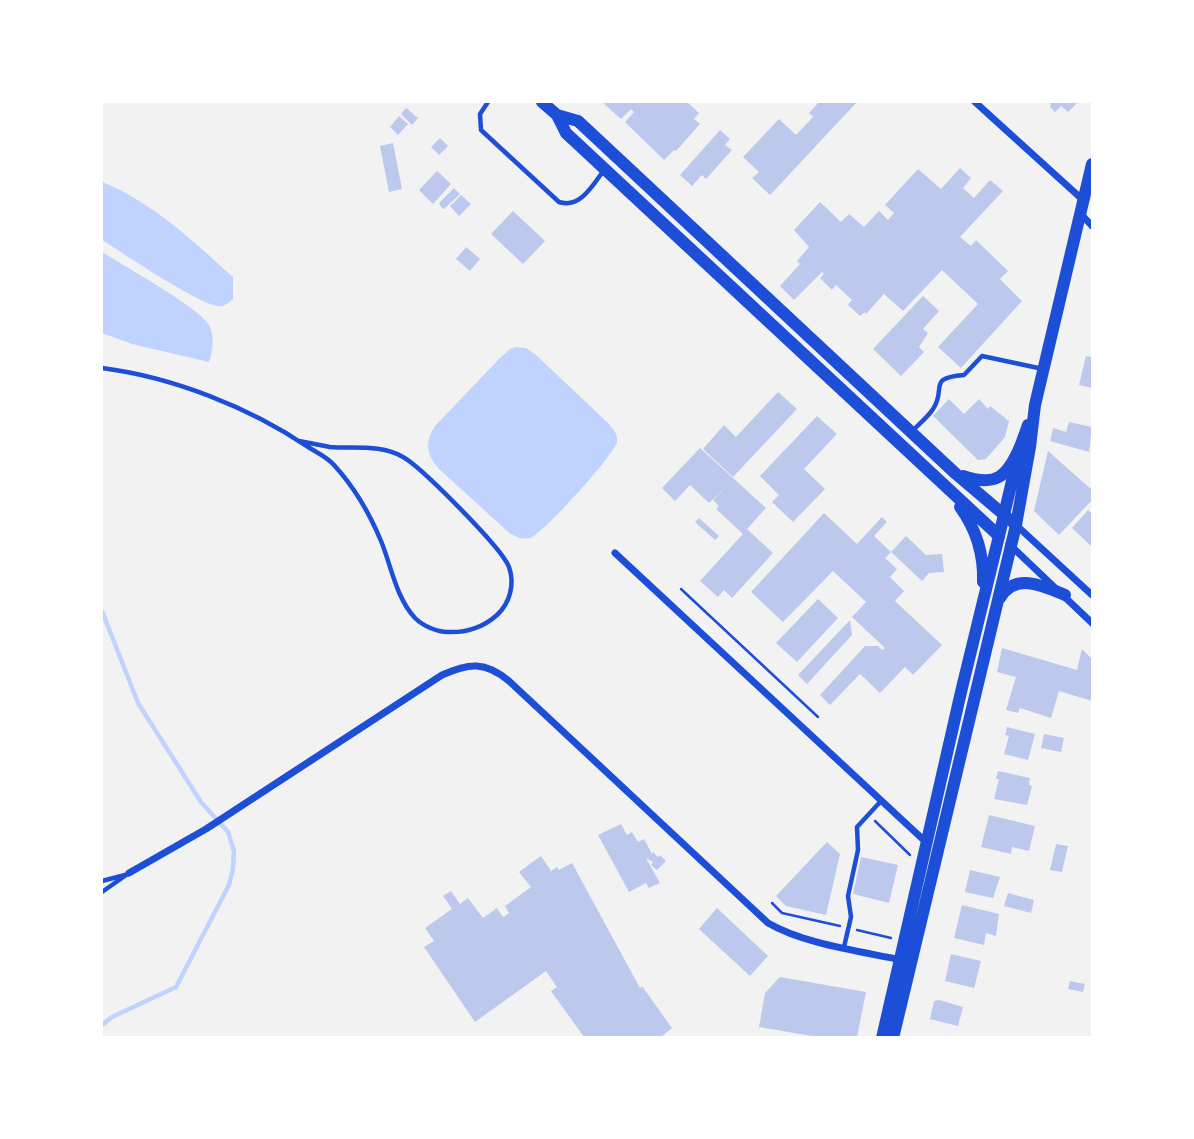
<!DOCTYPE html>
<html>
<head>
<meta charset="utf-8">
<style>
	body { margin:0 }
	#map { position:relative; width:1194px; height:1139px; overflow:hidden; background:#f2f2f2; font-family:"Asap Condensed",sans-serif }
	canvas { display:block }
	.frame { position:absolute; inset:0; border:103px solid #fff; pointer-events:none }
</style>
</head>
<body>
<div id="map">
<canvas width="1194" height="1139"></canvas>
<div class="frame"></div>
</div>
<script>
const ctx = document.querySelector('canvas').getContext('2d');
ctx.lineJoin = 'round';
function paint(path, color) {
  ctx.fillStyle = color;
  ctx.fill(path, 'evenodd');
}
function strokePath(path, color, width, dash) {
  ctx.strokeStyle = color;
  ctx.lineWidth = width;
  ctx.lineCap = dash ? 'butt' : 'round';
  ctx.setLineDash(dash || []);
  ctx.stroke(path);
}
paint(new Path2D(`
	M102 182C152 202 193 241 233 277V299C228 303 225 307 219 306 199 305 123 253 102 240Z
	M102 252C121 264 201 309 209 325 215 337 213 350 209 362L132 344 102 333Z
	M516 347 526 348 536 355 608 423C613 429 618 433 617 442 615 454 542 535 530 538 520 540 513 536 506 530L438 468C426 453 425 442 435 426L500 358 510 349Z`), '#bfd3fe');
strokePath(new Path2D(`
	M102 611 138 703 201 802 228 832 234 851 233 869 229 885 176 987 112 1017 102 1025`), '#bfd3fe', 4.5);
paint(new Path2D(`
	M602 102H687L699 113 694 119 700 124 676 151 674 150 664 160 625 122 634 112 631 109 621 119Z
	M819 102H857L770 195 752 178 759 172 743 157 779 119 796 135 813 117 809 113Z
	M1049 102H1078L1068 112 1061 106 1055 112 1050 107 1051 104Z
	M406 108 418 118 412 125 401 114Z
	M399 116 408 124 398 135 390 127Z
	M720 130 730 139 725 145 732 150 706 179 702 175 692 186 680 175Z
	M440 138 448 146 439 155 431 147Z
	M393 143 402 189 389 192 380 146Z
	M960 168 971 178 963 188 974 198 990 180 1003 191 960 237 971 246 976 240 1008 271 1000 279 1022 301 961 368 938 347 978 304 942 270 903 311 884 294 866 314 865 312 860 316 848 305 852 300 836 285 832 290 820 278 824 274 822 272 794 300 780 286 800 264 797 261 809 247 794 230 820 202 841 222 849 214 864 227 879 211 888 220 894 213 885 205 918 169 941 189Z
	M437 171 451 184 433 204 419 190Z
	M454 188 460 194 444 209 442 208 439 203Z
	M461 195 471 204 459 216 450 206Z
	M513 211 545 241 523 264 491 234Z
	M466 247 480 259 470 271 456 259Z
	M923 296 939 311 923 329 928 333 919 347 924 352 901 376 873 349Z
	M1086 356 1092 357V388L1079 385Z
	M778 392 797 409 733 477 703 449 724 425 736 437Z
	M949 399 964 414 979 399 988 409 990 406 1009 421 1005 437 986 459 978 460 933 416Z
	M817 416 837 434 804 469 825 489 793 522 772 502 779 495 760 476Z
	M1069 422 1092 427 1089 452 1050 441 1053 428 1066 432Z
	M700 448 766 508 747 529 773 553 732 598 724 590 718 597 700 581 743 534 716 509 719 506 713 500 728 485 709 503 690 485 675 501 662 488Z
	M1048 451 1092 490V500L1059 535 1034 511Z
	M1088 510 1092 514V547L1072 528Z
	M824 513 857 544 882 517 887 522 874 536 891 552 885 558 897 569 890 577 904 591 895 601 942 645 913 675 905 667 880 693 860 674 830 705 820 695 865 646H878L882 650 885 648 852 617 866 602 833 571 783 622 751 592Z
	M699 518 719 536 715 540 695 522Z
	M906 536 926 555 942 554 944 572 929 573 922 581 891 552Z
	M818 599 838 618 797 662 776 643Z
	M850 620 852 635 807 684 798 675Z
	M1002 648 1077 670 1082 649 1092 659V701L1059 691 1051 718 1020 708 1018 713 1006 710 1016 677 997 672Z
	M1007 727 1035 734 1028 760 1004 754 1009 736 1005 735Z
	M1044 734 1064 738 1061 752 1041 748Z
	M998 771 1030 778 1029 785 1032 786 1027 805 994 799 999 779H996Z
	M989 815 1035 826 1029 851 1012 847 1011 854 981 847Z
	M621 824 627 835 632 832 638 842 644 839 652 854 653 852 658 857 660 855 666 861 657 870 651 865 653 862 646 858 660 883 649 888 646 883 629 892 598 835Z
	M827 842 840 854 826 915 786 906 776 896Z
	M1056 844 1068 846 1062 872 1050 870Z
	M541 856 551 871 557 867 559 870 572 863 640 988 642 986 672 1028 662 1036 664 1037H584L551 991 557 987 546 971 475 1022 424 947 434 941 425 928 452 909 443 896 451 891 460 904 468 898 483 918 497 908 503 917 509 913 505 906 531 887 519 872Z
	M861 857 898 865 889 903 853 894Z
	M970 870 1000 877 993 898 965 892Z
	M1008 893 1034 900 1031 913 1004 906Z
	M962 905 999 914 996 936 986 933 984 945 954 938Z
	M717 908 768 956 750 976 699 929Z
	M951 954 981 961 974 988 945 981Z
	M780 977 866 992 857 1037H818L759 1027 765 993Z
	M1070 981 1085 984 1083 992 1068 989Z
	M939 1000 963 1007 958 1026 930 1019 934 1001Z`), '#bdc9ec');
strokePath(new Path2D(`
	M681 589 818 717
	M875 821 910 855
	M772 903 782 913 840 926
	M857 930 891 938`), '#1d4ed8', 2.5);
strokePath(new Path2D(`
	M488 102 480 114 481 130 559 202C580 209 593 185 604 170
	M102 368C172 377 249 407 308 447 316 452 327 457 334 465 355 488 369 512 381 541 391 565 396 598 415 618 423 626 437 632 448 632 466 633 484 627 497 615 510 603 515 584 509 567 502 548 421 467 403 457 381 444 354 449 330 447 320 445 309 443 299 441
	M912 431C919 424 928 417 933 409 947 389 926 378 964 375L982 356 1043 369
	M102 881 125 875
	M102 892 129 873
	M844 947 851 917 848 896 858 850 857 827 881 801`), '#1d4ed8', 4.5);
strokePath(new Path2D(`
	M975 102 1083 200
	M1081 214 1092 226
	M1016 525 1092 595
	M1009 544 1092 623
	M615 553 928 844
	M129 873 206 829 442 675C469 663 485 661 509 681L768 923C804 944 859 951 901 960`), '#1d4ed8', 7);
strokePath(new Path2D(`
	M1016 525 1030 447 1035 405 1092 164
	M999 536 1020 447 1028 425`), '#1d4ed8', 12);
strokePath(new Path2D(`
	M542 102 557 115 566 133 999 536 961 692 882 1038
	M557 115 578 121 956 474 1016 525 893 1038
	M963 476C996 487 1007 477 1020 447
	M960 507C976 529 984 554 983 582
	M1000 598C1015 572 1044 586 1065 595`), '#1d4ed8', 12);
</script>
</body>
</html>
